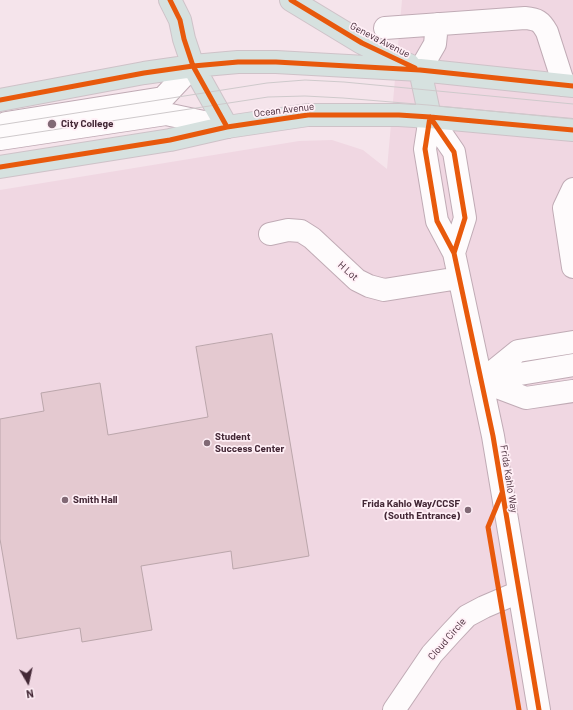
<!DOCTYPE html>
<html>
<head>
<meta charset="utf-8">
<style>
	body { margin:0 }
	#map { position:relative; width:573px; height:710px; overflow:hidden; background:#f5e4eb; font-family:Barlow,sans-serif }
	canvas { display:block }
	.north { position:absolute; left:8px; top:662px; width:40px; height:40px; -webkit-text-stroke:3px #ffeff6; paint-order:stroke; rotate:171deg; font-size:11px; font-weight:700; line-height:16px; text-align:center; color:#432735 }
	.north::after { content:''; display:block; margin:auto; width:14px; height:18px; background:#432735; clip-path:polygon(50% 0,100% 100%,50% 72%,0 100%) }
</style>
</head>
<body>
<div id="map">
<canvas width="573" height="710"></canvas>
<div class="north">N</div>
</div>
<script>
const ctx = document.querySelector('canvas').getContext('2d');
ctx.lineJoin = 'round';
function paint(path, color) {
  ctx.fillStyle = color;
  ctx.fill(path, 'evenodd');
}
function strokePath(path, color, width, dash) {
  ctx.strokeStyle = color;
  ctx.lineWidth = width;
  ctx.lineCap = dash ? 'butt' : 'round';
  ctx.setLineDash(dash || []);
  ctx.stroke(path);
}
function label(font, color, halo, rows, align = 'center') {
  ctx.font = font + ' Barlow,sans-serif';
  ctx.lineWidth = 3.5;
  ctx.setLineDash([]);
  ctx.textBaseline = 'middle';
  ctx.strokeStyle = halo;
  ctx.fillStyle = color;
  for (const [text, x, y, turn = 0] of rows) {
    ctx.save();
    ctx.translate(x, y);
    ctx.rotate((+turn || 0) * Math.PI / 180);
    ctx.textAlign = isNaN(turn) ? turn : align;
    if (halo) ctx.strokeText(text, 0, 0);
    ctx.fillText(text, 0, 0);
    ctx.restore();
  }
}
paint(new Path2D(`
	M402 0H573V710H0V190L299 141 332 140 363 150 387 169Z`), '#f0d7e2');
const building = new Path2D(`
	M272 334 309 556 233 569 231 551 141 566 152 630 82 642 80 628 17 639 0 539V419L44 411 41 393 100 383 108 435 208 417 196 347Z`);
paint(building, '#e4c9d0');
strokePath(building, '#bba6ab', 1);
const minor = new Path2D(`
	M385 28 525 18C537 19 541 21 547 32L564 85
	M420 70 435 44 437 24
	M430 117 425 149 437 221 454 253 493 436 539 710
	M430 117 454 152 465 218 454 253
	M6 123 163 98 193 66
	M0 139 166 114 227 127
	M573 189 564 208 573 267
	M270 234 288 230 301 231 312 238 357 280 369 286 384 290 459 278
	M484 380 573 365
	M481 381 518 351 573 342
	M481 381 526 398 573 391
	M394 710 432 654 451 633 467 616 484 607 519 592`);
const major = new Path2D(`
	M170 0 180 20 184 39 193 66 227 127
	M291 0 362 43 409 65
	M420 70 430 117
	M0 100 144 73 193 66 238 62H276L420 70 573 86
	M0 167 170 140 227 127 308 115H399L430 117 573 130`);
strokePath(minor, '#c0abb5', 24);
strokePath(major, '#cec2c8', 24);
strokePath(minor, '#fefbfc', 22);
strokePath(major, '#d6e1df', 22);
strokePath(new Path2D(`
	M0 125 267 83 305 80 344 82 573 104
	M0 138 268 97 305 96 343 98 428 105 573 119`), '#cec9cb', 1);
strokePath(new Path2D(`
	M170 0 180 20 184 39 193 66 227 127
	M291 0 362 43 415 68
	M0 100 144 73 193 66 238 62H276L420 70 573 86
	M430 117 425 149 437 221 454 253 493 436 539 710
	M430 117 454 152 465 218 454 253
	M0 167 170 140 227 127 308 115H399L430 117 573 130
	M502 493 488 527 519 710`), '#e8590c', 5);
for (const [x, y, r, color] of [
	[52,124,5,"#816975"],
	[207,443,4,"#816975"],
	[65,500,4,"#816975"],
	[468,510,4,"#816975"]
]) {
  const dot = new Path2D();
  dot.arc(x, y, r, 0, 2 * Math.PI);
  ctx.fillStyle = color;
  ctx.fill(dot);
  strokePath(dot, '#ffeff6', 1.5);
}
label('10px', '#432735', '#ffeff6', [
	["Geneva Avenue",380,40,27],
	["Ocean Avenue",284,110,-7],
	["H Lot",348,271,42],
	["Frida Kahlo Way",509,479,81],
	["Cloud Circle",447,639,-49]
]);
label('bold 10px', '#432735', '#ffeff6', [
	["City College",61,124],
	["Student",215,437],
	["Success Center",215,449],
	["Smith Hall",73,500],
	["Frida Kahlo Way/CCSF",460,504,"right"],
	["(South Entrance)",460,516,"right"]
], 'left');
</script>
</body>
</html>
